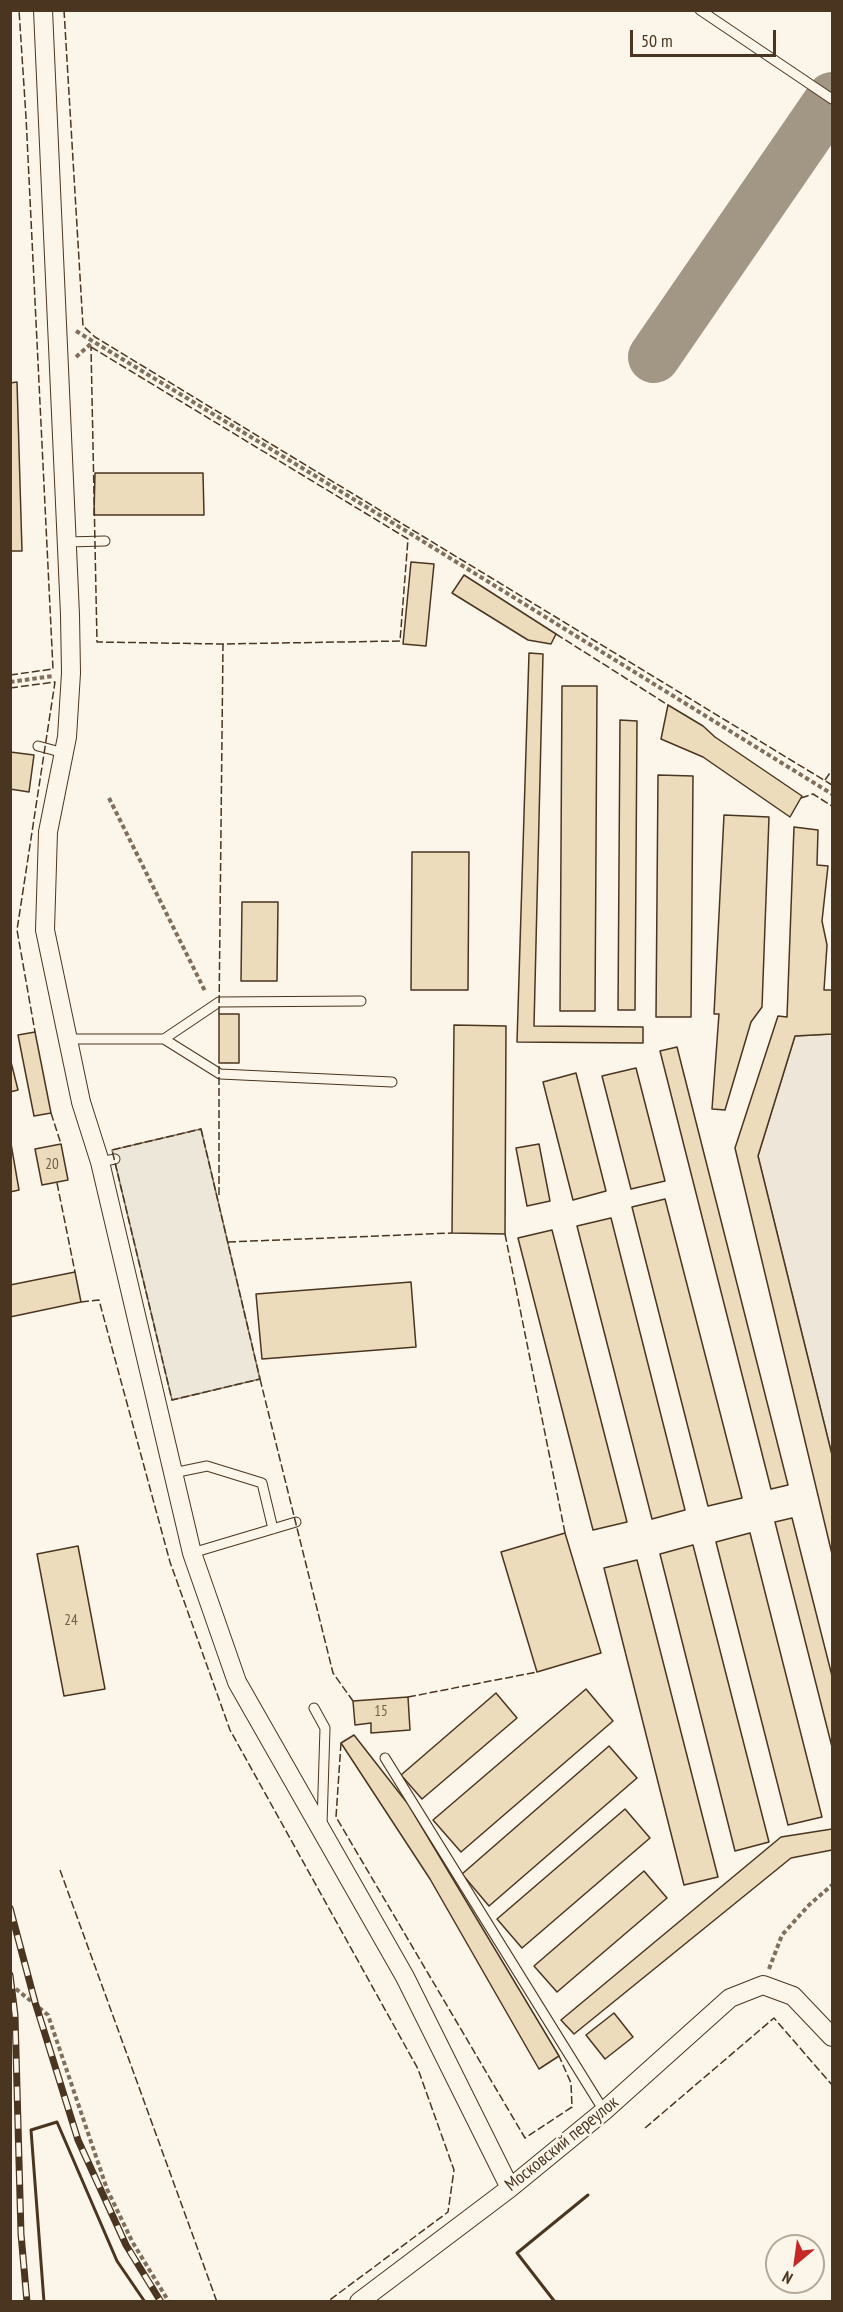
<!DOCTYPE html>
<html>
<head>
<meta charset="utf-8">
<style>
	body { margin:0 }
	#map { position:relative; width:843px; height:2312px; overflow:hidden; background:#fbf6e9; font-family:"PT Sans Narrow",sans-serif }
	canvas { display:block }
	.frame { position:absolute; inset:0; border:12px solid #4a3520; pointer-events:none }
	.north { position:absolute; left:765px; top:2234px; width:60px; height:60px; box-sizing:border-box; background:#fbf6e9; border:2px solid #b4a999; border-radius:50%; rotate:209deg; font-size:16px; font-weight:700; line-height:24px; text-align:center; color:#4a3520 }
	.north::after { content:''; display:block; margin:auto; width:21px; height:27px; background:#c62828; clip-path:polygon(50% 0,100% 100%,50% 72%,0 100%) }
	.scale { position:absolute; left:630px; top:30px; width:146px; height:27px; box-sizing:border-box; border:3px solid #4a3520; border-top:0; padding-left:8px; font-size:18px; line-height:21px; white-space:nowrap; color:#4a3520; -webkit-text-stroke:4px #fbf6e9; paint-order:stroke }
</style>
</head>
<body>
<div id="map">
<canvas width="843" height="2312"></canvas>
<div class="frame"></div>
<div class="north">N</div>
<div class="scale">50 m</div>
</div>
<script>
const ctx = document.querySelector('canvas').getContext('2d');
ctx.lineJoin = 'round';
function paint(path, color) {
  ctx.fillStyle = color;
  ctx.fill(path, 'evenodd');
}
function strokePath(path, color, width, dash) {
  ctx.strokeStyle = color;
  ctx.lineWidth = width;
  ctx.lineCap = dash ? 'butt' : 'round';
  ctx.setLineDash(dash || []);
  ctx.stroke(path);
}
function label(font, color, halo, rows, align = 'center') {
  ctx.font = font + ' "PT Sans Narrow",sans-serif';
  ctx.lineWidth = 4.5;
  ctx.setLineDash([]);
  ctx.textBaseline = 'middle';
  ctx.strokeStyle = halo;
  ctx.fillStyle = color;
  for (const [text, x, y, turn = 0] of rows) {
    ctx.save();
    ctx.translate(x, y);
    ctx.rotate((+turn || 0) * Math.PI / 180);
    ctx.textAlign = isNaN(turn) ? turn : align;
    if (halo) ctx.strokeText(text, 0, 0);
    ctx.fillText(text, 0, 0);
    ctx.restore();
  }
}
const green = new Path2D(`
	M832 1034V1455L758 1156 795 1036Z`);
paint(green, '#ede6d9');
strokePath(green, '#887966', 1.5);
const parking = new Path2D(`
	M201 1129 260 1379 172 1400 112 1150Z`);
paint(parking, '#ede7d9');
strokePath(parking, '#887966', 1.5);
strokePath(new Path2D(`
	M654 357 832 98`), '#a29684', 52);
const building = new Path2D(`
	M17 382 22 551H10V383Z
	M95 473H203L204 515H94Z
	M411 562 434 564 426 646 403 644Z
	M464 575 556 634 551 644 528 640 452 593Z
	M529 653 543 654 534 1026 643 1027V1043L517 1042Z
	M562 686H597L595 1011H560Z
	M668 705 703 726 715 737 802 796 790 817 703 757 661 739Z
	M620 720 637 721 635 1010H618Z
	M10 752 34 755 29 792 10 789Z
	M658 775 693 776 691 1017H656Z
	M724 815 769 817 762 1007 751 1022 725 1110 712 1109 719 1014H714Z
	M794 827 818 830 817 865 828 866 822 921 827 945 824 990H832V1034L795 1036 758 1156 832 1455V1554L735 1148 778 1016 787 1017Z
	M412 852H469L468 990H411Z
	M242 902H278L277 981H241Z
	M219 1014H239V1063H219Z
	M454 1025 506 1026 505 1234 452 1233Z
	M35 1032 51 1113 34 1116 18 1035Z
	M677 1047 788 1485 771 1489 660 1051Z
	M10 1058 18 1090 10 1092Z
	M636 1068 665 1181 631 1189 602 1076Z
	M576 1073 606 1191 573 1200 543 1082Z
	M10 1138 19 1190 10 1192Z
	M61 1144 68 1180 42 1185 35 1149Z
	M539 1144 550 1201 527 1206 516 1148Z
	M665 1199 742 1498 708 1506 632 1207Z
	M611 1218 685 1510 652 1519 577 1226Z
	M552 1230 627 1522 593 1530 518 1238Z
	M75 1272 81 1302 10 1317V1285Z
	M411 1282 416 1347 262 1359 256 1294Z
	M792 1518 832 1676V1747L775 1522Z
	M565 1533 601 1653 537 1672 501 1552Z
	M750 1533 822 1817 788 1825 716 1542Z
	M693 1545 769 1842 735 1851 660 1554Z
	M78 1546 105 1689 64 1696 37 1554Z
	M637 1560 718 1877 684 1885 604 1568Z
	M586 1689 613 1721 461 1852 433 1820Z
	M496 1693 517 1718 422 1799 401 1775Z
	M408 1697 410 1730 371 1733V1723L355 1725 353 1701Z
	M354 1735 408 1804 559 2056 539 2069 430 1879 341 1743Z
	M609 1746 637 1778 489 1906 462 1874Z
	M625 1809 650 1838 522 1948 497 1919Z
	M832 1829V1850L791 1858 574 2034 561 2020 781 1837Z
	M644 1871 667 1898 557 1992 534 1966Z
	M614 2013 633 2037 605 2059 586 2035Z`);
paint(building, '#ecdcbc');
strokePath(building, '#4a3520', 1.5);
const service = new Path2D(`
	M700 10 832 99
	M67 542 105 541
	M38 746 64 753
	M69 1039H164L220 1074 392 1082
	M164 1039 219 1002 361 1001
	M100 1162 115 1159
	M173 1473 207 1466 262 1483 273 1529
	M192 1553 296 1522
	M314 1708 325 1728 322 1824
	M385 1758 604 2111`);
const minor = new Path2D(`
	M43 10 70 615 71 673 67 737 48 832 45 930 81 1102 100 1162 192 1553 237 1682 405 1977 510 2188
	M359 2302 510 2188 604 2111 730 1998 763 1985 793 1996 832 2037`);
strokePath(service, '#4a3520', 11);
strokePath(minor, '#4a3520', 20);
strokePath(new Path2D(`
	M76 331 411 534 832 794
	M76 357 93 342
	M10 682 53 676
	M109 798 205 991
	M769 1969 782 1935 809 1905 832 1885
	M10 1984 48 2015 107 2189 133 2243 169 2302`), '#7f6f5c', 4, [4.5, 3]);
strokePath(service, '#fbf6e9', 9);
strokePath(minor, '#fbf6e9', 18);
const rail = new Path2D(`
	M10 1908 35 2002 78 2140 126 2245 161 2302
	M10 1975 15 2015 21 2234 27 2302`);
strokePath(rail, '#4a3520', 7);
strokePath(rail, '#fbf6e9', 4.5, [14]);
strokePath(new Path2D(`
	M64 10 83 326 95 337 832 785
	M91 347 408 539 400 641 223 644 97 642Z
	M556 634 668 705
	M10 675 53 669 26 117 19 10
	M10 688 55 682 17 930 35 1032
	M825 780 832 770
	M801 798 813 794 832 806
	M219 1014 223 644
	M51 1113 61 1144
	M201 1129 260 1379 172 1400 112 1150Z
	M57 1183 75 1272
	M219 1195V1063
	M505 1234 565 1533
	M228 1242 452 1233
	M81 1302 99 1300 170 1562 230 1730 418 2069 454 2170 448 2212 327 2302
	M260 1379 333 1673 353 1701
	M408 1697 537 1672
	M341 1743 336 1817 525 2138 572 2107 571 2083 559 2056
	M60 1870 217 2302
	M645 2128 774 2018 832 2085`), '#4a3520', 1.5, [8, 3]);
strokePath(new Path2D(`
	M44 2302 31 2130 57 2122 117 2261 145 2302
	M555 2302 517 2253 588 2195`), '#4a3520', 3);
label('15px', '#725f47', null, [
	["20",52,1165],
	["24",71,1621],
	["15",381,1712]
]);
label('18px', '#4a3520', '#fbf6e9', [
	["Московский переулок",562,2144,-39]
]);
</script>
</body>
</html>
